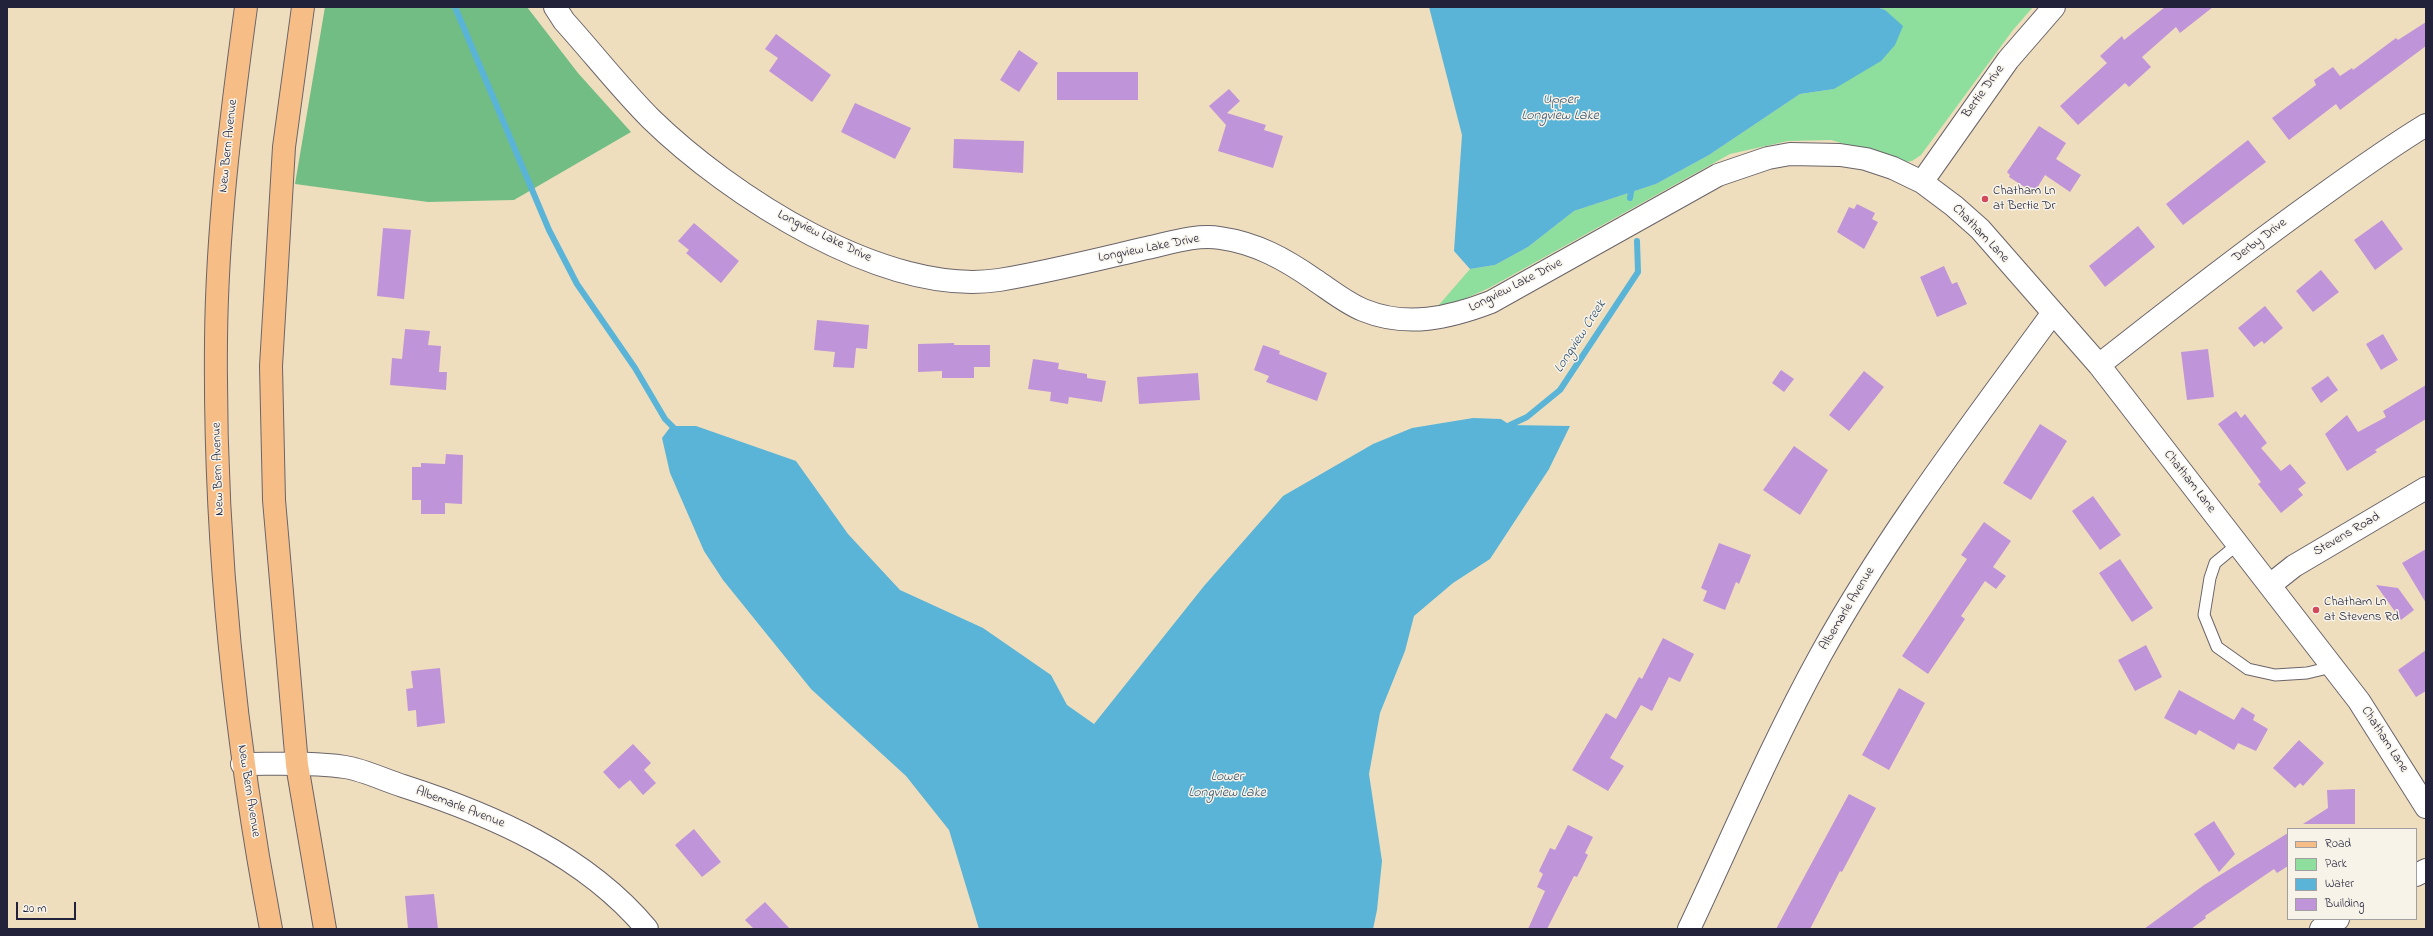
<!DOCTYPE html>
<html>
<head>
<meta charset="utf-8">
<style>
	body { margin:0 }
	#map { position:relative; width:2433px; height:936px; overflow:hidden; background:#efdebe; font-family:"Indie Flower",sans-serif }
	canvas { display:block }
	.frame { position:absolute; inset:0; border:8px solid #22223b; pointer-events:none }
	.legend { position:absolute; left:2287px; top:828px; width:130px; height:92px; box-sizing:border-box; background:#f7f3e8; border:1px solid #a29fa3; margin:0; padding:5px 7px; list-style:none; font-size:12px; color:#22223b }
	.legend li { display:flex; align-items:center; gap:8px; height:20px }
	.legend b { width:20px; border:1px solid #a29fa3 }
	.scale { position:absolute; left:16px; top:902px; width:60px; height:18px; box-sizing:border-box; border:2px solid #22223b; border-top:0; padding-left:5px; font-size:12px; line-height:14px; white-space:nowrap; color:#22223b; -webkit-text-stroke:3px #f7f3e8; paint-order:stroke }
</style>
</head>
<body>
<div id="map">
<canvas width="2433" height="936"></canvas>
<div class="frame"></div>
<ul class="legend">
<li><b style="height:5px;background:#f6be86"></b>Road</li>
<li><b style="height:11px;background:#8ede9d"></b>Park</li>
<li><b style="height:11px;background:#59b4d7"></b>Water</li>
<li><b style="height:11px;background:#c094d8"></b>Building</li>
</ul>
<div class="scale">20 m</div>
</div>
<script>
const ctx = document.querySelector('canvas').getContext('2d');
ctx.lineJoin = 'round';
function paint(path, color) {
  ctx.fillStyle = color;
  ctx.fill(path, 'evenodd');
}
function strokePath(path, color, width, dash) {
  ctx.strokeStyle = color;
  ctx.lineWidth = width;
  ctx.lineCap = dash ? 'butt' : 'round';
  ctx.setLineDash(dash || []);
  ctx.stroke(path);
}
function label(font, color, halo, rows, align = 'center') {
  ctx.font = font + ' "Indie Flower",sans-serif';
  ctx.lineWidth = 3;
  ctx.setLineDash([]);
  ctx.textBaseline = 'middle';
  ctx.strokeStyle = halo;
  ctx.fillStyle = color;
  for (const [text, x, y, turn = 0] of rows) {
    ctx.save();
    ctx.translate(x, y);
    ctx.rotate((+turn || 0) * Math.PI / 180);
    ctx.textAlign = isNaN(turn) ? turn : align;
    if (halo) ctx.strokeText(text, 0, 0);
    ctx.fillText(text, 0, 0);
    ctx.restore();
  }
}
paint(new Path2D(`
	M1877 7H2033L2013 30 1921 155 1912 161 1904 162 1831 140 1788 141 1730 154 1489 288 1462 300 1438 306 1470 269 1495 265 1528 247 1574 211 1656 184 1709 155 1800 94 1834 89 1885 10Z`), '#8ede9d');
paint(new Path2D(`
	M325 7H527L578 73 631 132 514 200 428 202 295 184Z`), '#72bd84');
paint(new Path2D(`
	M1429 7H1877L1885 10 1903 26 1895 45 1881 61 1834 89 1800 94 1709 155 1656 184 1574 211 1528 247 1495 265 1470 269 1454 251 1462 135Z
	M1473 418 1501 419 1510 425 1570 426 1549 469 1490 559 1453 583 1414 616 1405 651 1380 713 1369 774 1382 861 1377 910 1373 929H979L949 830 906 776 811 689 723 580 704 551 670 473 662 438 671 426H696L796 461 848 534 900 590 983 628 1051 675 1067 705 1094 724 1204 586 1283 496 1373 444 1412 428Z`), '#59b4d7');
strokePath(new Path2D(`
	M455 7 549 230 577 284 635 368 665 419 677 431
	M1630 198 1632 186
	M1505 431 1510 425 1527 417 1560 390 1638 272 1637 241`), '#59b4d7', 6);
paint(new Path2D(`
	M2165 7H2213L2180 33 2176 27 2142 57 2151 67 2129 87 2125 83 2078 125 2060 106 2107 63 2100 56 2122 36 2124 40Z
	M2426 22V46L2340 110 2336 104 2289 140 2272 118 2316 85 2314 80 2333 67 2340 76 2352 68 2353 70 2396 38 2398 40Z
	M776 34 831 75 812 102 769 71 778 58 765 49Z
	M1019 50 1038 63 1019 92 1000 80Z
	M1057 72H1138V100H1057Z
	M1229 89 1240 101 1227 113 1266 125 1264 130 1283 136 1273 168 1218 151 1226 125 1209 106Z
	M855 103 911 128 895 159 841 132Z
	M2039 126 2066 143 2056 159 2081 175 2070 192 2045 175 2034 193 2009 177 2010 175 2007 172Z
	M954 139 1024 141 1023 173 953 168Z
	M2248 140 2266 162 2183 225 2166 204Z
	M1857 204 1875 213 1872 219 1878 222 1864 249 1837 232 1849 207 1854 209Z
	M2382 220 2403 249 2375 270 2354 240Z
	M694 223 739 261 721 283 686 253 689 250 678 241Z
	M2138 226 2155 247 2105 287 2089 266Z
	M383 228 411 230 404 299 377 296Z
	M1944 266 1952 284 1957 282 1967 304 1937 317 1920 277Z
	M2321 270 2339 292 2313 312 2296 291Z
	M2265 306 2283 328 2264 344 2262 341 2254 347 2238 328Z
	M817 320 869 325 867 349 856 348 854 368 833 367 835 352 814 350Z
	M405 329 430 331 428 345 441 346 439 372H447L446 390 390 385 392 358 402 359Z
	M2383 334 2398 360 2381 370 2366 344Z
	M954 343V345H990V367H974V378H942V371L918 372V344Z
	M1263 345 1280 351 1279 354 1327 373 1317 401 1266 382 1269 376 1254 370Z
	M2208 349 2214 397 2187 400 2181 352Z
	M1033 359 1059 363 1058 369 1087 374V378L1106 381 1102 402 1069 397 1068 404 1050 401 1051 392 1028 389Z
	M1781 370 1794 379 1784 392 1772 383Z
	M1864 371 1884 387 1849 431 1829 415Z
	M1198 373 1200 400 1139 404 1137 377Z
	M2328 376 2338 390 2321 403 2311 388Z
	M2426 385V419L2375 450 2377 452 2347 471 2325 434 2347 415 2358 432 2386 417 2383 411Z
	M2236 411 2241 418 2245 414 2267 443 2261 448 2281 471 2290 464 2306 483 2298 489 2303 495 2281 513 2258 484 2261 482 2218 424Z
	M2040 424 2067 441 2031 500 2003 483Z
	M1794 446 1828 470 1800 515 1763 490Z
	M446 454 463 455 462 504 445 503V514H421V500H412V467H421V463L445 464Z
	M2093 496 2121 535 2100 550 2072 511Z
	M1984 522 2011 541 1993 567 2006 576 1996 589 1985 581 1961 616 1965 619 1928 674 1902 656 1967 559 1961 555Z
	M1719 543 1751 555 1739 584 1736 582 1725 610 1703 601 1707 591 1701 588Z
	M2426 549V603L2402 563Z
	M2120 559 2153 608 2132 622 2099 573Z
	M2376 585 2398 588 2414 610 2401 620Z
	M1663 638 1694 654 1680 682 1669 677 1652 711 1641 705 1610 758 1624 766 1608 791 1572 770 1606 713 1616 719 1639 677 1642 679Z
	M2146 645 2162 677 2135 691 2118 660Z
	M2426 650V691L2416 697 2398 670Z
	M440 668 445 723 417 727 416 710 408 711 406 689 413 688 411 671Z
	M1899 688 1925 703 1889 770 1862 755Z
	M2179 690 2234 720 2242 707 2255 715 2253 720 2268 729 2256 751 2238 743 2234 750 2199 730 2196 735 2164 718Z
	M2299 740 2324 763 2303 786 2300 783 2295 788 2273 768Z
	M633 744 651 763 644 770 656 783 643 795 630 780 619 789 603 772Z
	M2355 789V824H2303L2328 808 2327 790Z
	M1849 794 1876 808 1842 872 1840 871 1810 929H1776Z
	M2214 821 2235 854 2219 872 2194 834Z
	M1568 825 1593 837 1585 853 1588 855 1577 877 1574 876 1547 929H1528L1545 891 1537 887 1543 874 1539 871 1550 848 1555 850Z
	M694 829 721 862 702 877 675 845Z
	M2288 833V866L2277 873 2274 869 2205 916 2206 918 2191 929H2144L2204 885Z
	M434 894 438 929H408L405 896Z
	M765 902 790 929H754L745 920Z`), '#c094d8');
const service = new Path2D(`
	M2238 544 2215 563 2210 578 2204 615 2217 647 2248 669 2275 675 2307 673 2332 667`);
const minor = new Path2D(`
	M555 7 564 21C593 53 620 88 651 119 729 195 885 297 999 280 1047 272 1095 260 1142 249 1167 244 1195 234 1220 238 1256 243 1285 259 1315 280 1330 290 1346 303 1363 310 1407 328 1449 318 1491 302L1718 175 1768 158 1790 154 1840 155 1866 159 1893 168 1922 182 1954 206 1980 229 2099 365 2359 701 2426 807
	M1922 182 2008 60 2054 7
	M2099 365C2170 309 2242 253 2316 200 2352 174 2388 148 2426 125
	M2270 585 2294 566 2426 488
	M242 764C276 764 312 762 345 767 364 770 384 780 403 786 493 815 585 855 647 929
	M1689 929C1732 838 1771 745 1820 656 1886 536 1971 425 2052 314`);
const tertiary = new Path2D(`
	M2416 875 2426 870
	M2321 929 2338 919`);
const primary = new Path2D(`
	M246 7C231 117 217 229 216 341 214 538 234 735 271 929
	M303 7 284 147 271 366 274 500 297 765 325 929`);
strokePath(service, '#6a6469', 13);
strokePath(minor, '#6a6469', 24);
strokePath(tertiary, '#6a6469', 24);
strokePath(primary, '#6a6469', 24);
strokePath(service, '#fff', 11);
strokePath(minor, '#fff', 22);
strokePath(tertiary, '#fff', 22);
strokePath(primary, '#f6be86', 22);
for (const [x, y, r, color] of [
	[1985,199,4,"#d1495b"],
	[2316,610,4,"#d1495b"]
]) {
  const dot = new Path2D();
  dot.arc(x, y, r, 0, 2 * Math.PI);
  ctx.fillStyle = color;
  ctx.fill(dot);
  strokePath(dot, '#f7f3e8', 1.5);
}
label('13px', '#22223b', '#f7f3e8', [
	["Bertie Drive",1984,92,-54],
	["New Bern Avenue",229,146,-84],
	["Chatham Lane",1980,234,46],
	["Longview Lake Drive",824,237,26],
	["Derby Drive",2260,241,-37],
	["Longview Lake Drive",1149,249,-11],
	["Longview Lake Drive",1516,286,-27],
	["New Bern Avenue",219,469,-92],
	["Chatham Lane",2189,482,52],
	["Stevens Road",2347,535,-30],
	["Albemarle Avenue",1848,609,-59],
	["Chatham Lane",2384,740,57],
	["New Bern Avenue",248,791,81],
	["Albemarle Avenue",460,808,21]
]);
label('13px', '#22223b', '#f7f3e8', [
	["Chatham Ln",1993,192],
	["at Bertie Dr",1993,207],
	["Chatham Ln",2324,603],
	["at Stevens Rd",2324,618]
], 'left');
label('italic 14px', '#355572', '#f7f3e8', [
	["Upper",1560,101],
	["Longview Lake",1560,117],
	["Longview Creek",1581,337,-57],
	["Lower",1227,778],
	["Longview Lake",1227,794]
]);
</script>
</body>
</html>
